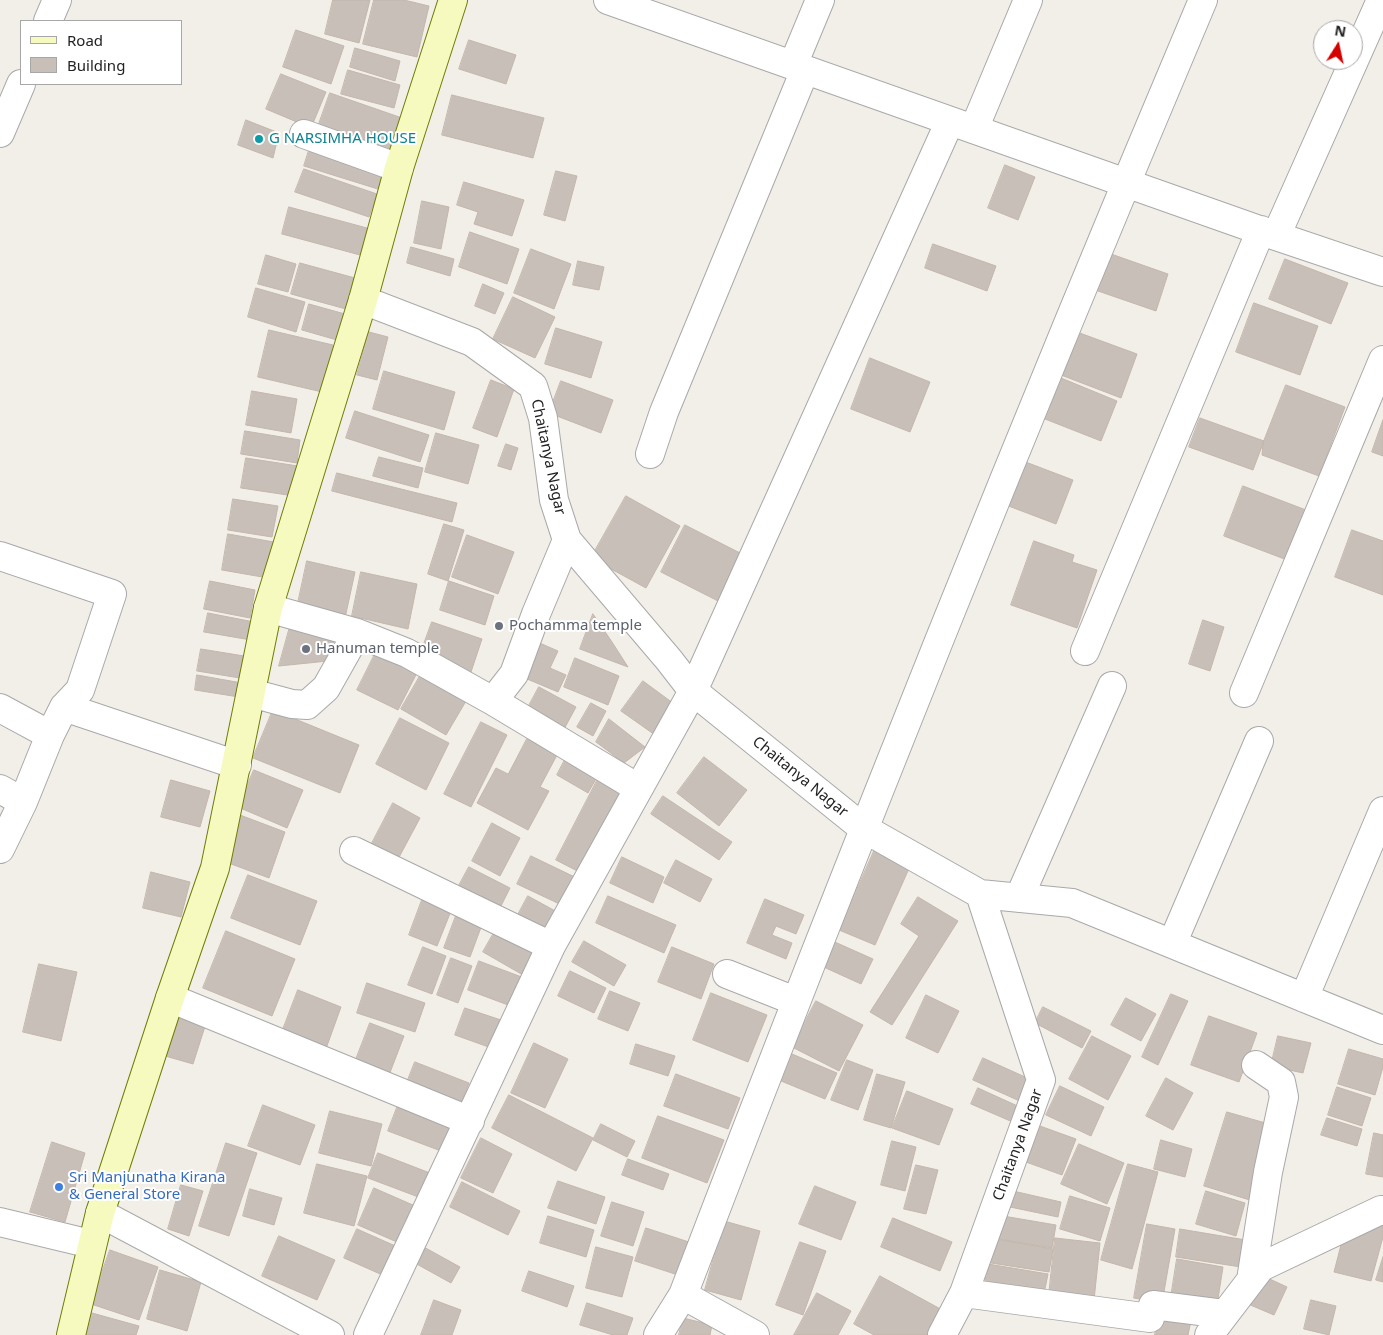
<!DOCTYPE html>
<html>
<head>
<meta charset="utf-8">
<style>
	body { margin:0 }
	#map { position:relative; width:1383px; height:1335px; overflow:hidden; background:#f2efe9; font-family:"Noto Sans",sans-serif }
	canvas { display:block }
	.legend { position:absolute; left:20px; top:20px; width:162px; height:65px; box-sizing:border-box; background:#fff; border:1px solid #a7a7a7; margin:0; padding:6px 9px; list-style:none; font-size:15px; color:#222 }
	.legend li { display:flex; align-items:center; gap:10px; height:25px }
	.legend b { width:25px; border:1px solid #a7a7a7 }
	.north { position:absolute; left:1313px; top:20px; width:50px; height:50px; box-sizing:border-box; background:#fff; border:1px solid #a7a7a7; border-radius:50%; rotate:10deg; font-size:14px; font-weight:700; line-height:20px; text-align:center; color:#222 }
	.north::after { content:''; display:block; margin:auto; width:18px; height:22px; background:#d40000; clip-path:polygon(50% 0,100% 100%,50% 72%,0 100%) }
</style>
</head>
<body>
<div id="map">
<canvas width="1383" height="1335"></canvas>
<ul class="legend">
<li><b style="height:6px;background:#f7fabf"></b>Road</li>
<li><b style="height:14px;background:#c7bfb8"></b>Building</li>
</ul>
<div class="north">N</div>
</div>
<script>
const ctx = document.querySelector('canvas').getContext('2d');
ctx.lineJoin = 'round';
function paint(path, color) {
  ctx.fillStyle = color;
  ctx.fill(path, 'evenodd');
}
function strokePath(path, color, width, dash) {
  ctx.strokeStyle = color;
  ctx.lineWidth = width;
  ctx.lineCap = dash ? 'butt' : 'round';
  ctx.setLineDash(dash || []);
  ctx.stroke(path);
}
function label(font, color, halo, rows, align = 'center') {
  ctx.font = font + ' "Noto Sans",sans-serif';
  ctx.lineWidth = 4;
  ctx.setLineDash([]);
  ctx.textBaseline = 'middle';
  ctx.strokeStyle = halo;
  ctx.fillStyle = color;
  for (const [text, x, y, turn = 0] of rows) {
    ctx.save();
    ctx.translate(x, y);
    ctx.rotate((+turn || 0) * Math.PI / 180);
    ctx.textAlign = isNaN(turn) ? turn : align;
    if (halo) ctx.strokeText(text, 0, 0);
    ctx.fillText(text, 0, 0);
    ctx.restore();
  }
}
const building = new Path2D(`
	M333 0H370L359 43 325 34Z
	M374 0H404L429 6 417 57 363 44Z
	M296 30 344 46 331 84 283 67Z
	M469 40 516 55 506 84 459 69Z
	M355 48 400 61 395 81 350 67Z
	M348 70 400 85 394 108 341 94Z
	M281 74 326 92 311 128 266 109Z
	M330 93 405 119 390 161 315 135Z
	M452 95 544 118 533 158 442 135Z
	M246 120 279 133 273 158 238 145Z
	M311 144 388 168 381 190 304 166Z
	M1005 165 1035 177 1018 220 988 208Z
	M304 169 377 194 369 217 295 192Z
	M556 171 577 176 565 221 544 215Z
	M464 182 524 200 512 236 474 224 478 212 457 205Z
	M422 201 449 207 441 249 414 243Z
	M289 207 367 228 360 255 282 234Z
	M470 232 519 249 507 284 459 267Z
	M933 244 996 266 987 291 925 268Z
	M411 247 454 259 450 276 407 263Z
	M531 249 571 264 554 309 514 293Z
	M1111 254 1168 274 1156 311 1098 291Z
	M266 255 296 264 288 292 258 284Z
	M1285 259 1348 283 1331 324 1269 299Z
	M578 261 604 267 599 290 573 285Z
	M300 263 355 278 346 309 291 294Z
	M483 284 504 293 495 314 475 306Z
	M256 288 305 302 296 332 248 317Z
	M513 297 555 317 535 358 493 339Z
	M1254 303 1318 326 1300 375 1236 352Z
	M309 304 345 314 337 340 302 330Z
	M556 328 602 342 591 378 545 364Z
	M269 330 333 345 322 392 258 377Z
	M369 332 388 337 377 380 357 375Z
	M1077 332 1137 354 1121 398 1061 375Z
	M870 358 930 382 910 432 851 409Z
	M384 371 455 392 444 430 373 409Z
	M1061 378 1117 401 1101 441 1045 419Z
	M491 380 514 389 497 437 473 428Z
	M561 381 613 400 601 433 549 413Z
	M1286 385 1345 407 1319 476 1262 455 1263 443Z
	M252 391 297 399 291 433 246 425Z
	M355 411 429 435 420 462 346 438Z
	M1200 418 1264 441 1253 470 1189 447Z
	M1383 420V456L1372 452Z
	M245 431 300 440 297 463 241 454Z
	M436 433 479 445 468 484 425 472Z
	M506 444 518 448 511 470 498 466Z
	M379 457 423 468 418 488 373 476Z
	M246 458 298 466 294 496 241 488Z
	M1015 458 1073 480 1056 524 998 502Z
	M337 473 457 503 452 522 332 491Z
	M1243 486 1306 510 1287 560 1224 536Z
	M626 496 680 526 646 588 591 558Z
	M233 499 278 506 272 537 228 530Z
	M444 524 464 530 448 581 428 574Z
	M685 525 744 555 720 602 661 572Z
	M1352 530 1383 541V595L1335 577Z
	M228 534 274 542 268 578 222 570Z
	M467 535 514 552 498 594 452 577Z
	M1034 541 1074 555 1072 562 1097 570 1077 628 1011 605Z
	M307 561 355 572 345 618 297 608Z
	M361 572 417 584 408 629 352 616Z
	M210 581 255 590 250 618 204 609Z
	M449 581 494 596 485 625 440 610Z
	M208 613 254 622 251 640 204 632Z
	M593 614 612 642 628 667 580 649Z
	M1203 620 1224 627 1210 671 1189 664Z
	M432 622 482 639 471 672 420 655Z
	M291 623 335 637 328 661 279 666Z
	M535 641 558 651 550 668 566 675 558 692 520 676Z
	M378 648 419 669 398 710 357 690Z
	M201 649 244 656 240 678 197 671Z
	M575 658 619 676 608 705 564 687Z
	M424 669 469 696 446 735 401 709Z
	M197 675 242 683 239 697 195 690Z
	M643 681 677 706 655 735 621 711Z
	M539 687 576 707 562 733 525 713Z
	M591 703 606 711 593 736 577 727Z
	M273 710 359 745 340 793 253 758Z
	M400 718 449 743 426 790 376 764Z
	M609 719 645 747 624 763 596 742Z
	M481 722 507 735 471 807 444 794Z
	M527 739 557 755 540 787 549 791 528 830 477 803 496 768 508 774Z
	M569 752 601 770 588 793 557 775Z
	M704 757 747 790 719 826 677 793Z
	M254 770 303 790 287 828 238 807Z
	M602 771 633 787 587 876 556 860Z
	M171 780 210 791 200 827 161 817Z
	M663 796 732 842 719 860 651 814Z
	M393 803 420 818 397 861 370 847Z
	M240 815 285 832 269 878 223 861Z
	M492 823 520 838 500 876 472 861Z
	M875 849 911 864 875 945 839 930Z
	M531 856 581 880 568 908 517 884Z
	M622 857 664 877 653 903 610 883Z
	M676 860 712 879 700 902 664 883Z
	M469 867 510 888 497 914 455 893Z
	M151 872 190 882 181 917 143 908Z
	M248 875 317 901 300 945 231 918Z
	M528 896 559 913 545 940 513 924Z
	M608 896 676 925 664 953 596 923Z
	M918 897 958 921 892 1025 870 1012 919 936 901 924Z
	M765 899 804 915 796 934 776 926 772 935 792 943 786 959 747 943Z
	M422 900 451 911 437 946 409 935Z
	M457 913 483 922 470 957 444 948Z
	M226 931 295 959 272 1016 203 988Z
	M495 931 542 958 530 979 483 952Z
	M828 939 873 959 861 984 817 964Z
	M584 941 626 965 614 986 572 962Z
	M423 947 446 956 432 994 408 985Z
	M672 947 714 964 701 999 658 982Z
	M451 958 472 966 458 1003 437 995Z
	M479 961 527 979 516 1008 468 990Z
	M39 964 77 972 61 1041 23 1032Z
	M570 971 606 988 594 1013 558 996Z
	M367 983 425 1003 415 1032 357 1013Z
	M298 990 341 1007 323 1057 279 1040Z
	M610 991 640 1003 628 1031 598 1019Z
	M711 993 767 1015 748 1062 693 1040Z
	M1171 994 1188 1001 1158 1065 1142 1057Z
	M926 995 959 1011 938 1053 906 1038Z
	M1126 998 1156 1014 1141 1041 1111 1025Z
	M816 1001 863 1025 839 1071 792 1047Z
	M169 1006 208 1017 193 1064 155 1053Z
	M1043 1007 1091 1031 1082 1048 1035 1023Z
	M465 1008 507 1022 497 1050 455 1035Z
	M1209 1016 1257 1033 1239 1082 1191 1065Z
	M370 1023 404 1036 386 1083 352 1070Z
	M1092 1036 1131 1056 1108 1100 1069 1079Z
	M1278 1036 1311 1043 1303 1073 1271 1066Z
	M534 1043 568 1059 545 1108 511 1093Z
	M636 1044 675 1056 668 1076 630 1064Z
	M1349 1049 1383 1059V1067L1375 1095 1338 1084Z
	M792 1054 837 1073 825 1099 781 1081Z
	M983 1058 1034 1081 1024 1103 973 1080Z
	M847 1060 873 1070 858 1110 831 1100Z
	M415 1062 469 1083 458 1110 404 1090Z
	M676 1074 740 1098 728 1129 664 1106Z
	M877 1074 905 1082 891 1128 864 1120Z
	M1166 1078 1193 1093 1173 1130 1146 1116Z
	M1060 1086 1104 1107 1091 1136 1046 1115Z
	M1337 1087 1371 1098 1362 1126 1328 1115Z
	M978 1088 1022 1108 1015 1123 971 1104Z
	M907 1091 953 1109 939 1145 892 1128Z
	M509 1095 593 1138 576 1171 492 1128Z
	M400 1100 453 1120 441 1151 388 1131Z
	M263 1105 315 1125 300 1165 248 1146Z
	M330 1111 382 1124 371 1166 319 1153Z
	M1227 1112 1276 1126 1253 1201 1204 1186Z
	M658 1116 724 1140 707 1183 642 1158Z
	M1327 1118 1362 1129 1357 1146 1321 1135Z
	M601 1124 635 1141 627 1157 593 1140Z
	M1040 1126 1076 1139 1062 1175 1026 1162Z
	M1374 1133 1383 1135V1177L1366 1174Z
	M481 1138 512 1154 493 1193 461 1178Z
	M1161 1140 1192 1149 1185 1177 1154 1169Z
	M892 1141 916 1147 905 1191 881 1185Z
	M52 1142 85 1153 65 1222 30 1212Z
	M226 1143 257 1153 229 1236 199 1226Z
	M1079 1144 1124 1163 1107 1204 1061 1184Z
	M378 1153 430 1173 421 1198 368 1178Z
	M628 1159 669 1174 663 1190 622 1175Z
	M317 1164 367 1176 354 1226 304 1213Z
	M1128 1164 1158 1172 1132 1269 1101 1260Z
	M916 1165 938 1170 926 1214 904 1209Z
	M558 1181 605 1197 596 1224 548 1208Z
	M462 1182 520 1211 508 1235 450 1207Z
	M181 1185 203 1191 189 1236 168 1229Z
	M815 1186 856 1202 841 1240 799 1224Z
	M374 1188 422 1209 406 1246 358 1225Z
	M250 1189 282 1198 274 1225 243 1216Z
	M1013 1191 1061 1202 1058 1217 1010 1207Z
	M1206 1191 1245 1203 1236 1236 1196 1224Z
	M1070 1196 1110 1208 1100 1241 1060 1229Z
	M612 1202 644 1212 633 1246 601 1236Z
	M548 1216 594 1230 586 1257 540 1243Z
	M1003 1216 1056 1225 1052 1248 999 1239Z
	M893 1218 952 1242 940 1271 881 1247Z
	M724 1221 760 1231 741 1300 705 1290Z
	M1383 1222V1237L1371 1281 1334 1272 1342 1241Z
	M1147 1224 1175 1229 1162 1303 1134 1298Z
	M646 1228 692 1243 681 1276 635 1261Z
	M357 1229 400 1248 387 1277 344 1258Z
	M1180 1229 1246 1240 1241 1267 1176 1257Z
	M279 1236 335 1260 317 1300 262 1276Z
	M1055 1238 1100 1243 1094 1300 1049 1295Z
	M995 1239 1053 1249 1049 1272 991 1263Z
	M800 1242 826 1251 803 1315 776 1305Z
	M422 1246 460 1267 451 1283 413 1262Z
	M596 1247 633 1257 622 1297 586 1288Z
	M110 1250 158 1267 139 1320 91 1304Z
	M1383 1257V1282L1376 1280Z
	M1177 1259 1223 1267 1217 1305 1171 1297Z
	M988 1264 1048 1274 1044 1294 985 1284Z
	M160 1270 201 1282 187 1331 147 1319Z
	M529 1271 574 1286 567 1307 522 1291Z
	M1261 1275 1287 1287 1274 1315 1248 1304Z
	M880 1276 946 1312 934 1335H874L854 1324Z
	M817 1293 851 1311 838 1335H794Z
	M434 1300 461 1310 452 1335H421Z
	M1311 1300 1336 1306 1329 1335 1304 1329Z
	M587 1303 633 1318 627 1335H613L580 1325Z
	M1159 1310 1192 1316 1188 1335H1155Z
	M92 1313 139 1326 136 1335H86Z
	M683 1318 712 1325 710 1335H679Z`);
paint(building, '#c7bfb8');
strokePath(building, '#c4b6ab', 1);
const street = new Path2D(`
	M608 0 1276 236 1383 272
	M48 21 57 0
	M793 65 820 0
	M974 129 1028 0
	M0 133 21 84
	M304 134 399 168
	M1276 236 1381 0
	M363 300 472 342 533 386 543 418 554 500 567 540 669 660 693 691 863 828 980 894 1041 1080 964 1293 942 1335
	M650 454 664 412 805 70
	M0 556 112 594 80 690 64 707 50 735 23 802 0 849
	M268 608 357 633 407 653 493 701 638 788
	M1085 651 1261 230
	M251 693 292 704 307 705 326 688 357 633
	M1244 693 1383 360
	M493 701 514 674 536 614 567 540
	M64 707 237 765
	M0 708 50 735
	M0 789 23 802
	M354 851 551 946
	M980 894 1072 903 1383 1030
	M1019 898 1112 686
	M1172 944 1259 741
	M727 974 795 1001
	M170 998 470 1121
	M1304 998 1383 811
	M100 1213 330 1335
	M0 1222 91 1244
	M1251 1280 1268 1172 1284 1097 1281 1082 1256 1065
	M964 1293 1150 1318 1153 1305 1224 1314
	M683 1295 755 1335
	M368 1335 551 946 693 691 950 121
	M658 1335 683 1295C849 860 1022 428 1203 0
	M1209 1335 1261 1267 1381 1210 1383 1211`);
const secondary = new Path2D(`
	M71 1335 100 1213 170 998 215 868 268 608 363 300 399 168 453 0`);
strokePath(street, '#a9a9a9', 30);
strokePath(secondary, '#707d05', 30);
strokePath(street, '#fff', 28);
strokePath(secondary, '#f7fabf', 28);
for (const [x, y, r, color] of [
	[259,139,5,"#0f9aa8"],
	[499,626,5,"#6b7280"],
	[306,649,5,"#6b7280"],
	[59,1187,5,"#3f7fe0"]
]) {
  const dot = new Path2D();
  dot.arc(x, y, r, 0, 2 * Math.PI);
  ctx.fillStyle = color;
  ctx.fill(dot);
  strokePath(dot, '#fff', 2);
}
label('15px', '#0d838f', '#fff', [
	["G NARSIMHA HOUSE",269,139]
], 'left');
label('15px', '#222', '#fff', [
	["Chaitanya Nagar",548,457,78],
	["Chaitanya Nagar",800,777,39],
	["Chaitanya Nagar",1018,1145,-70]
]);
label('15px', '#5b616d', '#fff', [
	["Pochamma temple",509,626],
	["Hanuman temple",316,649]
], 'left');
label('15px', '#366cbe', '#fff', [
	["Sri Manjunatha Kirana",69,1178],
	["& General Store",69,1195]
], 'left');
</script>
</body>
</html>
